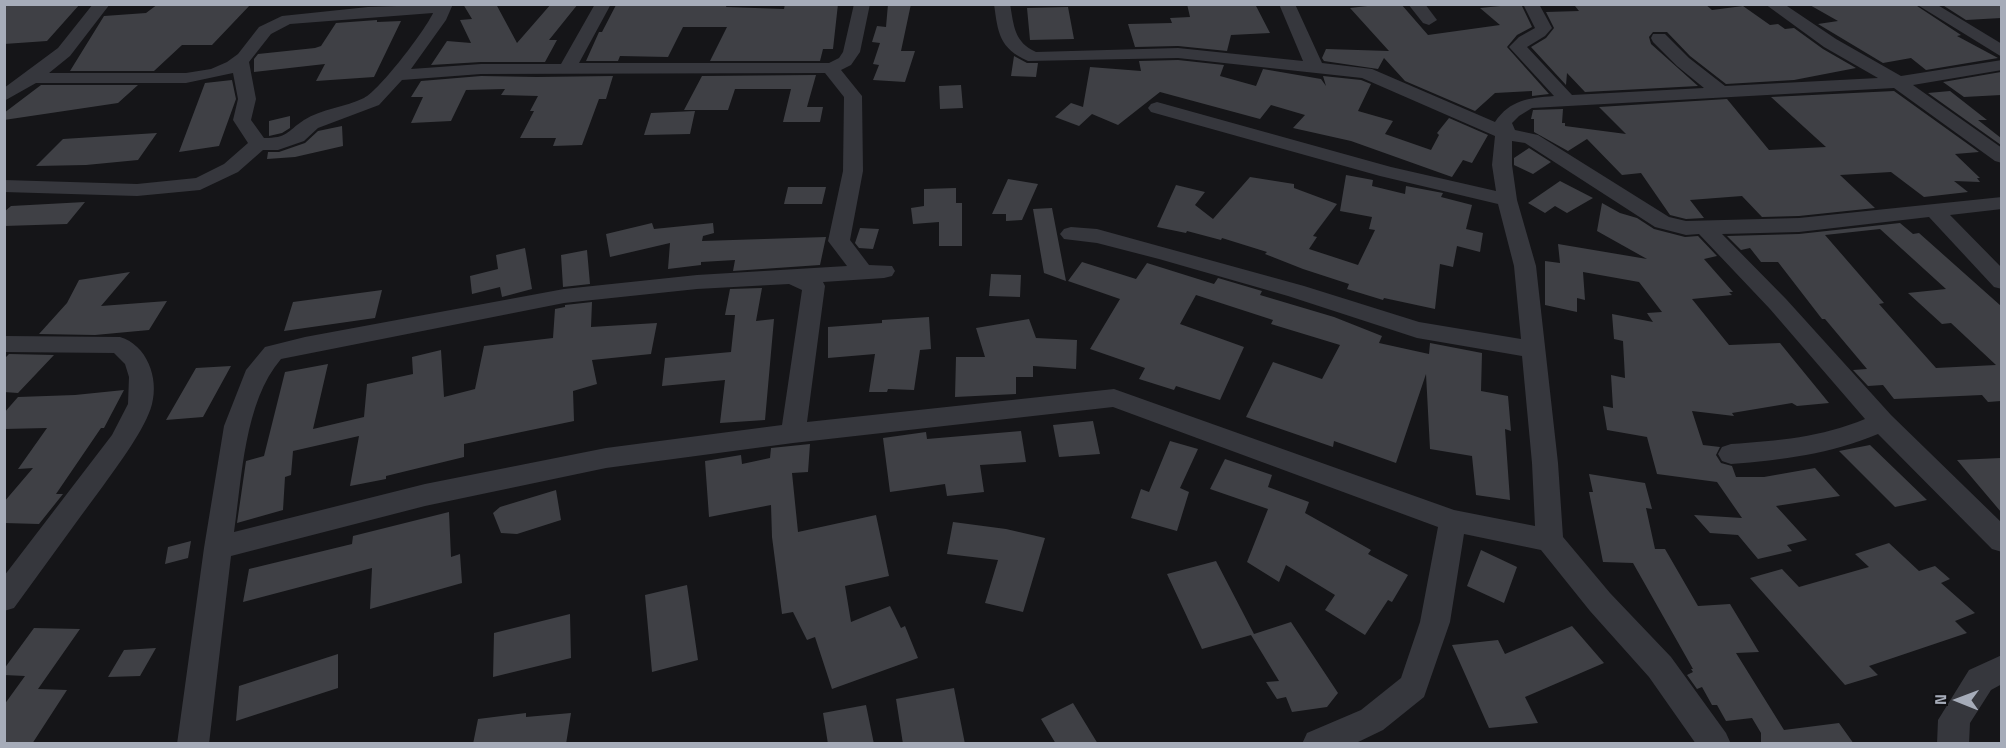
<!DOCTYPE html>
<html>
<head>
<meta charset="utf-8">
<style>
	body { margin:0 }
	#map { position:relative; width:2006px; height:748px; overflow:hidden; background:#151518; font-family:"Titillium Web",sans-serif }
	canvas { display:block }
	.frame { position:absolute; inset:0; border:6px solid #a6acb9; pointer-events:none }
	.north { position:absolute; left:1928px; top:670px; width:60px; height:60px; -webkit-text-stroke:4px #101013; paint-order:stroke; rotate:271deg; font-size:16px; font-weight:700; line-height:24px; text-align:center; color:#a6acb9 }
	.north::after { content:''; display:block; margin:auto; width:21px; height:27px; background:#a6acb9; clip-path:polygon(50% 0,100% 100%,50% 72%,0 100%) }
</style>
</head>
<body>
<div id="map">
<canvas width="2006" height="748"></canvas>
<div class="frame"></div>
<div class="north">N</div>
</div>
<script>
const ctx = document.querySelector('canvas').getContext('2d');
ctx.lineJoin = 'round';
function paint(path, color) {
  ctx.fillStyle = color;
  ctx.fill(path, 'evenodd');
}
paint(new Path2D(`
	M4 4H80L47 41 4 44Z
	M158 4H251L212 45H182L154 71H70L104 16 146 13Z
	M463 4H496L517 43 551 4H578L549 40H557L545 62H481L431 65 447 41 471 43 460 20 472 19Z
	M727 4 726 7 784 9 785 4H838L833 49H823L820 61H710L727 27H683L668 57 620 56 618 61H586L599 32H602L616 5Z
	M888 4H911L901 51H915L905 82 873 80 879 65 873 64 880 43 872 42 877 26 886 27Z
	M1187 4H1255L1270 33 1231 35 1227 51 1178 46 1135 47 1128 24 1172 23 1170 18 1190 17Z
	M1385 4H1401L1428 35 1500 25 1480 8 1521 4 1532 27 1517 35 1507 47 1549 94 1532 96V91L1495 93 1475 111 1405 81 1384 58 1378 69 1324 61 1322 58 1326 49 1389 51 1350 8Z
	M1592 4H1705L1712 10 1743 6 1770 25 1778 24 1785 29 1794 28 1823 49 1856 68 1794 80 1726 84 1690 56 1667 32H1653L1649 37 1651 44 1698 86 1585 92 1567 73 1566 85 1531 47 1546 38 1554 28 1546 12 1579 11 1575 6H1593Z
	M1808 4H1914L1961 35 1957 36 1998 58 1926 70 1911 58 1883 63 1818 24 1838 21Z
	M1941 4H2000L2001 18 1966 20Z
	M1068 7 1074 39 1030 40 1027 8Z
	M377 20V22L401 21 374 77 316 81 325 64 254 72V59L258 54 315 48 321 46 336 23Z
	M1014 56 1027 63H1038L1036 77 1011 76Z
	M1178 60 1224 65 1220 76 1256 86 1263 69 1321 79 1326 86 1323 76 1361 80 1371 84 1358 111 1393 121 1385 134 1431 150 1439 135 1437 133 1449 118 1488 135 1472 163 1463 160 1452 177 1351 141 1293 128 1305 115 1271 105 1260 119 1160 92 1118 125 1092 114 1079 126 1055 117 1071 103 1083 107 1090 67 1141 71 1139 61Z
	M2001 72V95L1964 97 1943 82Z
	M816 75 807 107H823L820 122H783L791 89H735L728 110H684L702 76Z
	M481 76 537 77 613 76 606 99H599L582 145 553 146 556 138H520L534 111H530L538 96 501 95 505 89 466 90 451 121 411 123 423 97H411L421 81Z
	M232 80 236 99 219 146 179 152 205 83Z
	M41 85H138L118 103 4 120V113Z
	M961 85 963 108 940 109 939 86Z
	M1894 91 1979 152 1955 154 1980 178H1977L1980 182 1954 181 1968 192 1924 197 1891 172 1840 175 1875 208 1799 216 1762 217 1742 196 1690 200 1704 218 1686 219 1670 215 1641 173 1622 175 1587 139 1568 151 1534 132V119H1531L1533 110 1563 109 1562 123H1565V126L1626 134 1599 107 1727 99 1769 150 1826 147 1771 97Z
	M1950 91 1987 120H1978L2001 138V145L1928 93Z
	M695 111 690 134 644 135 651 113Z
	M290 116V128L282 133 269 136V121Z
	M342 126 343 146 295 157 267 159 268 152H279L305 143 318 131Z
	M157 133 138 160 86 165 36 166 63 139Z
	M1529 148 1551 162 1533 174 1514 165V158Z
	M1346 175 1373 180 1372 186 1405 194 1406 186 1443 193 1441 197 1472 205 1466 229 1483 233 1480 252 1457 246 1453 267 1440 264 1435 309 1384 298 1383 300 1347 289 1349 284 1303 269 1265 254 1267 252 1222 238 1221 240 1187 231 1186 233 1157 227 1176 185 1205 192 1195 205 1213 219 1250 177 1294 184V188L1337 204 1313 236 1317 237 1309 249 1358 265 1375 230 1369 229 1372 217 1340 211Z
	M1008 179 1038 184 1022 220 1006 221V214H992Z
	M1560 181 1593 198 1567 213 1555 206 1545 213 1528 203Z
	M788 187H826L822 204H784Z
	M956 188V203H962V246H939V222L913 224 911 208 924 206V189Z
	M85 202 67 224 4 226V212L11 206Z
	M1602 203 1620 213 1637 218 1654 229 1685 237 1698 236 1717 256 1704 259 1733 292H1729L1732 295 1692 299 1729 345 1780 343 1829 403 1797 406 1792 403 1732 413 1734 416 1692 411 1703 445 1720 447 1716 455 1721 463 1732 466 1736 477H1764L1815 468 1840 496 1776 506 1807 540 1787 545 1792 551 1758 559 1738 535 1710 533 1694 515 1742 518 1717 482 1657 474 1647 437 1607 430 1603 406 1613 408 1611 375 1625 378 1623 341 1614 339 1612 314 1653 322 1647 313 1662 312 1639 282 1583 272 1585 300 1577 298V312L1545 305V261L1560 263 1558 244 1647 259 1597 231Z
	M1052 208 1066 281 1044 273 1033 209Z
	M652 223 654 229 713 223 714 233 703 236 702 241 826 237 820 265 733 271 735 260 701 262V265L668 269 670 243 610 257 606 234Z
	M1900 223 1913 234 1919 233 2001 306V401L1988 402 1982 395 1894 399 1883 385 1868 386 1853 370 1867 369 1825 319H1822L1778 262H1761L1750 248 1741 250 1727 236 1799 234ZM1880 229 1946 289 1908 293 1942 324 1951 323 1996 365 1936 368 1879 304 1884 303 1825 235Z
	M860 228 879 229 873 249 859 248 855 243Z
	M525 248 532 289 502 297 500 287 472 294 470 276 498 269 496 255Z
	M587 250 590 284 563 287 561 255Z
	M1082 262 1136 279 1147 263 1214 284 1218 278 1262 291 1260 295 1334 317 1382 336 1379 343 1429 354 1430 343 1482 353 1481 391 1508 396 1511 431 1505 429 1510 500 1476 495 1472 456 1430 449 1426 374 1396 463 1334 441 1333 447 1246 417 1273 362 1322 379 1340 345 1271 324 1273 320 1196 295 1180 324 1244 347 1220 400 1176 386 1174 390 1139 379 1145 368 1090 349 1120 299 1068 281Z
	M130 272 101 306 167 301 149 330 95 335 39 334 67 303 79 280Z
	M991 274 1021 275 1020 297 989 296Z
	M762 288 756 321 774 319 765 420 720 423 725 380 662 386 665 358 731 352 735 315H725L730 289Z
	M382 290 375 318 284 331 293 302Z
	M592 302 591 327 657 323 651 354 592 360 597 384 573 391 574 421 464 444V457L386 476V479L350 486 359 436 293 451 291 475 285 477 283 510 237 523 246 461 264 456 285 372 328 364 313 429 364 417 367 384 413 374 412 357 441 350 444 397 475 389 484 346 553 338 555 309 565 307V305Z
	M929 317 931 349 920 350 914 390 888 389 887 392H869L875 354 828 358V327L882 323V320Z
	M1029 319 1036 338 1077 340 1076 369 1033 366V377H1016V394L955 397 956 357H985L976 328Z
	M9 354 54 355 18 393 4 392V359Z
	M231 366 203 417 166 420 196 368Z
	M124 390 104 428H101L56 494H63L39 524 4 523V502L33 468 18 469 47 428 4 429V413L18 397 75 395Z
	M1093 421 1100 454 1059 457 1053 425Z
	M1021 431 1026 462 980 465 984 492 947 496 945 484 890 492 883 438 926 432 927 439Z
	M1170 441 1198 449 1180 488 1189 492 1177 531 1131 518 1141 489 1149 492Z
	M810 444 808 472 792 473 798 532 876 515 889 576 845 586 851 622 890 606 901 628 905 626 918 658 832 689 815 637 807 640 793 612 782 614 772 537 771 505 709 517 705 461 741 455 742 464 770 458 771 448Z
	M1870 445 1927 500 1895 507 1839 451Z
	M2001 458V512L1957 460Z
	M1225 459 1272 475 1268 487 1309 502 1305 513 1371 550 1368 554 1408 575 1392 602 1388 600 1365 635 1325 610 1335 595 1286 565 1279 582 1247 562 1268 509 1210 489Z
	M1589 474 1645 483 1652 509 1646 508 1655 549H1665L1698 606 1730 604 1759 652 1736 653 1784 730 1839 723 1854 744H1761V733L1752 718 1726 721 1717 705H1712L1702 687 1697 689 1687 675 1693 672 1691 669H1693L1633 563 1603 562 1589 492H1593Z
	M556 490 561 520 517 534 501 533 493 513 500 507Z
	M449 512 451 557 460 554 462 583 370 609 372 568 243 602 249 569 352 544 353 536Z
	M953 522 1006 529 1045 538 1023 612 985 603 998 560 947 554Z
	M191 541 188 558 165 564 168 547Z
	M1889 543 1919 571 1935 566 1950 579 1941 583 1975 613 1955 621 1967 633 1869 666 1878 675 1845 685 1750 578 1782 569 1799 587 1869 567 1855 554Z
	M1481 550 1517 567 1504 603 1467 586Z
	M1216 561 1254 634 1291 622 1338 693 1327 707 1292 712 1286 697 1277 699 1266 682 1279 681 1251 635 1202 649 1167 574Z
	M687 585 698 660 652 672 645 595Z
	M570 614 571 658 493 677 494 633Z
	M1572 626 1604 663 1525 697 1538 723 1489 728 1452 645 1498 640 1505 654Z
	M34 628 80 629 38 689 67 690 32 744H4V705L25 676 4 675V669Z
	M156 648 140 676 108 677 124 650Z
	M338 654V688L236 721 239 686Z
	M954 688 965 744H903L896 699Z
	M1073 703 1098 744H1056L1041 719Z
	M866 705 874 744H828L823 713Z
	M526 713V717L571 713 566 744H473L478 719Z`), '#3f4045');
paint(new Path2D(`
	M93 4H110L70 56 49 73H186L211 69 227 62 238 54 259 27 282 16 368 7 453 4 446 20 411 69 481 64H561L595 4H611L579 63H829L839 58 843 52 854 4H870L860 52 851 65 841 70 862 96 863 171 850 240 869 265 892 266 895 271 892 276 884 278 823 282 825 286 807 422 1114 389 1454 510 1535 526 1532 463 1522 356 1417 338 1288 296 1159 259 1097 243 1064 239 1060 234 1064 229 1071 227 1097 229 1304 286 1419 322 1521 339 1514 266 1498 204 1380 176 1151 112 1148 108 1151 104 1157 102 1391 167 1496 191 1492 165 1495 136 1362 78 1178 58 1028 61C999 48 998 33 994 4H1010C1014 26 1014 42 1036 52L1178 48 1303 61 1279 4H1295L1322 63 1372 69 1495 122C1510 100 1528 98 1554 96L1509 47 1519 37 1535 28 1523 4H1539L1552 28 1545 36 1527 47 1572 95 1704 88 1677 66 1653 42 1651 38 1653 34H1665L1689 58 1725 86 1878 78 1824 47 1765 4H1784L1836 39 1901 76 2002 60V70L1913 85 2002 148V163L1995 161 1894 88 1532 108 1519 116 1512 123 1515 130 1538 135 1669 217 1686 221 1799 218 2002 197V209L1950 215 2002 268V289L1994 287 1929 217 1799 232 1722 234 1786 299 1891 415 2002 523V552L1992 549 1878 434C1831 454 1782 460 1731 464L1722 461 1718 454 1722 447 1731 444C1777 441 1822 437 1865 419L1770 309 1699 234 1686 235 1655 227 1525 143 1512 141V165L1517 200 1536 266 1558 463 1563 537 1610 593 1671 657 1726 733 1731 744H1696L1649 677 1590 611 1541 550 1464 534 1450 622 1424 697 1383 730 1354 744H1302L1307 733 1361 710 1401 678 1420 622 1438 527 1113 407 793 443 606 468 425 506 231 556 209 744H177L204 548 224 426 246 370 265 347 305 337 564 289 697 275 847 266 828 241 843 171 844 97 825 73 481 74 402 80 379 105 318 128 304 141 278 150H263L238 172 200 190 137 196 4 192V180L137 184 196 178 224 164 248 143 233 120 238 99 233 73 186 83H36L4 101V88L58 48ZM433 13C426 29 380 90 364 98 346 107 321 109 304 120 286 132 288 138 264 138L251 120 256 99 249 62 271 34 290 24ZM789 284 802 290 782 425 606 448 425 484 234 532C242 478 244 402 281 359L564 303 697 289Z
	M1408 4H1425L1437 20 1429 25 1423 23Z
	M1916 4H1936L2002 44V57Z
	M4 336 120 337C147 345 159 378 152 404 146 428 118 465 103 486 73 526 44 567 14 608L4 611V576L112 435 128 404 129 377 125 364 114 353 4 352Z
	M2002 655V684L1991 690 1970 723 1969 744H1937L1938 720 1969 670Z`), '#36373d');
</script>
</body>
</html>
